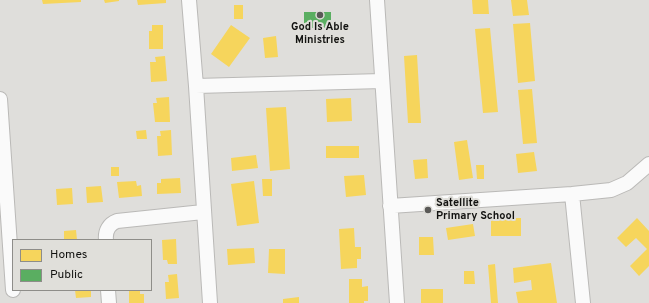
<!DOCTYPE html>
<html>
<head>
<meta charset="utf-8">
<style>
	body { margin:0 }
	#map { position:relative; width:649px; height:303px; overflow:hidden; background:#dfdedb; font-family:Overpass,sans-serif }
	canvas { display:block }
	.legend { position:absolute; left:12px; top:239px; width:140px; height:52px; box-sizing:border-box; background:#e0dfda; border:1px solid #8e8d89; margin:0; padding:5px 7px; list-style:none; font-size:12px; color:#121210 }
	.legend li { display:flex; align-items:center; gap:8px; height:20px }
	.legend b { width:20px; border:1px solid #8e8d89 }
</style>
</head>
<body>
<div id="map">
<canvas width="649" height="303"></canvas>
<ul class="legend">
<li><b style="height:11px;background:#f6d55c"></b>Homes</li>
<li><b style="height:11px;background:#5aae61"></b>Public</li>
</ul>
</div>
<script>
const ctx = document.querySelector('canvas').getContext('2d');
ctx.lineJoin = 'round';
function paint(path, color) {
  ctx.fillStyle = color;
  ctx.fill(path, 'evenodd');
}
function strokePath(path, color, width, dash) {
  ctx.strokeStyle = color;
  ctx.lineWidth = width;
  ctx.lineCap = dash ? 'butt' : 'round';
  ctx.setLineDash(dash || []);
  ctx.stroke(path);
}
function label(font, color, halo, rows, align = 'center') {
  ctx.font = font + ' Overpass,sans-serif';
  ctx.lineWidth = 4;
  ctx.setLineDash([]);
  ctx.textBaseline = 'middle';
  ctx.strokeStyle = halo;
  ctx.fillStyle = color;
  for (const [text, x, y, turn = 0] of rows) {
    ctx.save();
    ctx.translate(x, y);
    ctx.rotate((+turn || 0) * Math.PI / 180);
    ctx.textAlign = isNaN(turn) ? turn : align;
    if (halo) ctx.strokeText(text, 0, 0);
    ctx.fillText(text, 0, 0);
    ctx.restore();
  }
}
paint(new Path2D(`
	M42 0H81V2L43 4Z
	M104 0H119V1L105 3Z
	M137 0H166V3L138 5Z
	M472 0H488L489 14H473Z
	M511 0H527L529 15 513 16Z
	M234 5H243V19H234Z
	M530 23 535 81 518 83 513 24Z
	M152 25H163V49H149V31H152Z
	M231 25 250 38 229 67 211 54Z
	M490 28 498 112 483 113 475 29Z
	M276 36 278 57 265 58 263 38Z
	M417 55 421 123H408L404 56Z
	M165 56 167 81 151 82 150 62H156L155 57Z
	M532 89 537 143 523 144 518 90Z
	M169 97 170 122H155L153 103H157L156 98Z
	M351 98 352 121 327 122 326 99Z
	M286 107 290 169 270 171 266 108Z
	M146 130 147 139H137L136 131Z
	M171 130 172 155 158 156 157 136H161L160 131Z
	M467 140 473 178 459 180 454 142Z
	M326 146H359V158H326Z
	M534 152 537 171 518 173 516 154Z
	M256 155 258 168 232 171 231 158Z
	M427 159 428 178 415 179 413 160Z
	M476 165H484V179H477Z
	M111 167H119V176H111Z
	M364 175 366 195 346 197 344 176Z
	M180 178 181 193 157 194V183H161V179Z
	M262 179H272V196H263Z
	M136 181 137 186 141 185 142 196 119 198 117 182Z
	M254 181 259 223 237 226 231 184Z
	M101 186 103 202 87 203 86 187Z
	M72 188 73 204 57 205 56 189Z
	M491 218H521V236H491Z
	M637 218 649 231V266L639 276 630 266 647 249 636 238 626 247 617 238Z
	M473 224 475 236 448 240 446 228Z
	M354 228 355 247H361V259H357V268L341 269 339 229Z
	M76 230 77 240H64V231Z
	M419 237H433L434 255H419Z
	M176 239 177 264H168L167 260H163L162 240Z
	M254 248 255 263 228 265 227 249Z
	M269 249H285V274L268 273Z
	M551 263 557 303H518L516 292 532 290 531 280 514 283 513 268Z
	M495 264 498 303H491L488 265Z
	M464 271H474L475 284H464Z
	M177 274 179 298 166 299 165 282H169L168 275Z
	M349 279H362V287L368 286V301H364V303H349Z
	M421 289H443V303H421Z
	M75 290H91V297L76 298Z
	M129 290H140V294H144V303H129Z
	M299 297V303H283V299Z`), '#f6d55c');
paint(new Path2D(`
	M304 12H331V28H304Z`), '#5aae61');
const minor = new Path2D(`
	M189 0 196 86 210 303
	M377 0 397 303
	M196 86 382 81
	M0 99 13 290
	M572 194 583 303
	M390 206 572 194 611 190 627 183 649 164
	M106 240C105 231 109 224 117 221L203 212
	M108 290 109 303`);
strokePath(minor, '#bab9b7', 16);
strokePath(minor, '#fafafa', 14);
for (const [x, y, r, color] of [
	[320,15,4,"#5a5957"],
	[428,210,4,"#5a5957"]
]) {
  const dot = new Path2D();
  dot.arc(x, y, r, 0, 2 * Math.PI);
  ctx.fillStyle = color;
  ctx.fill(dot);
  strokePath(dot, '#e0dfda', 1.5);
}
label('bold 11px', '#121210', '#e0dfda', [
	["God Is Able",320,28],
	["Ministries",320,41],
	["Satellite",436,204,"left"],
	["Primary School",436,217,"left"]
]);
</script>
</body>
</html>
